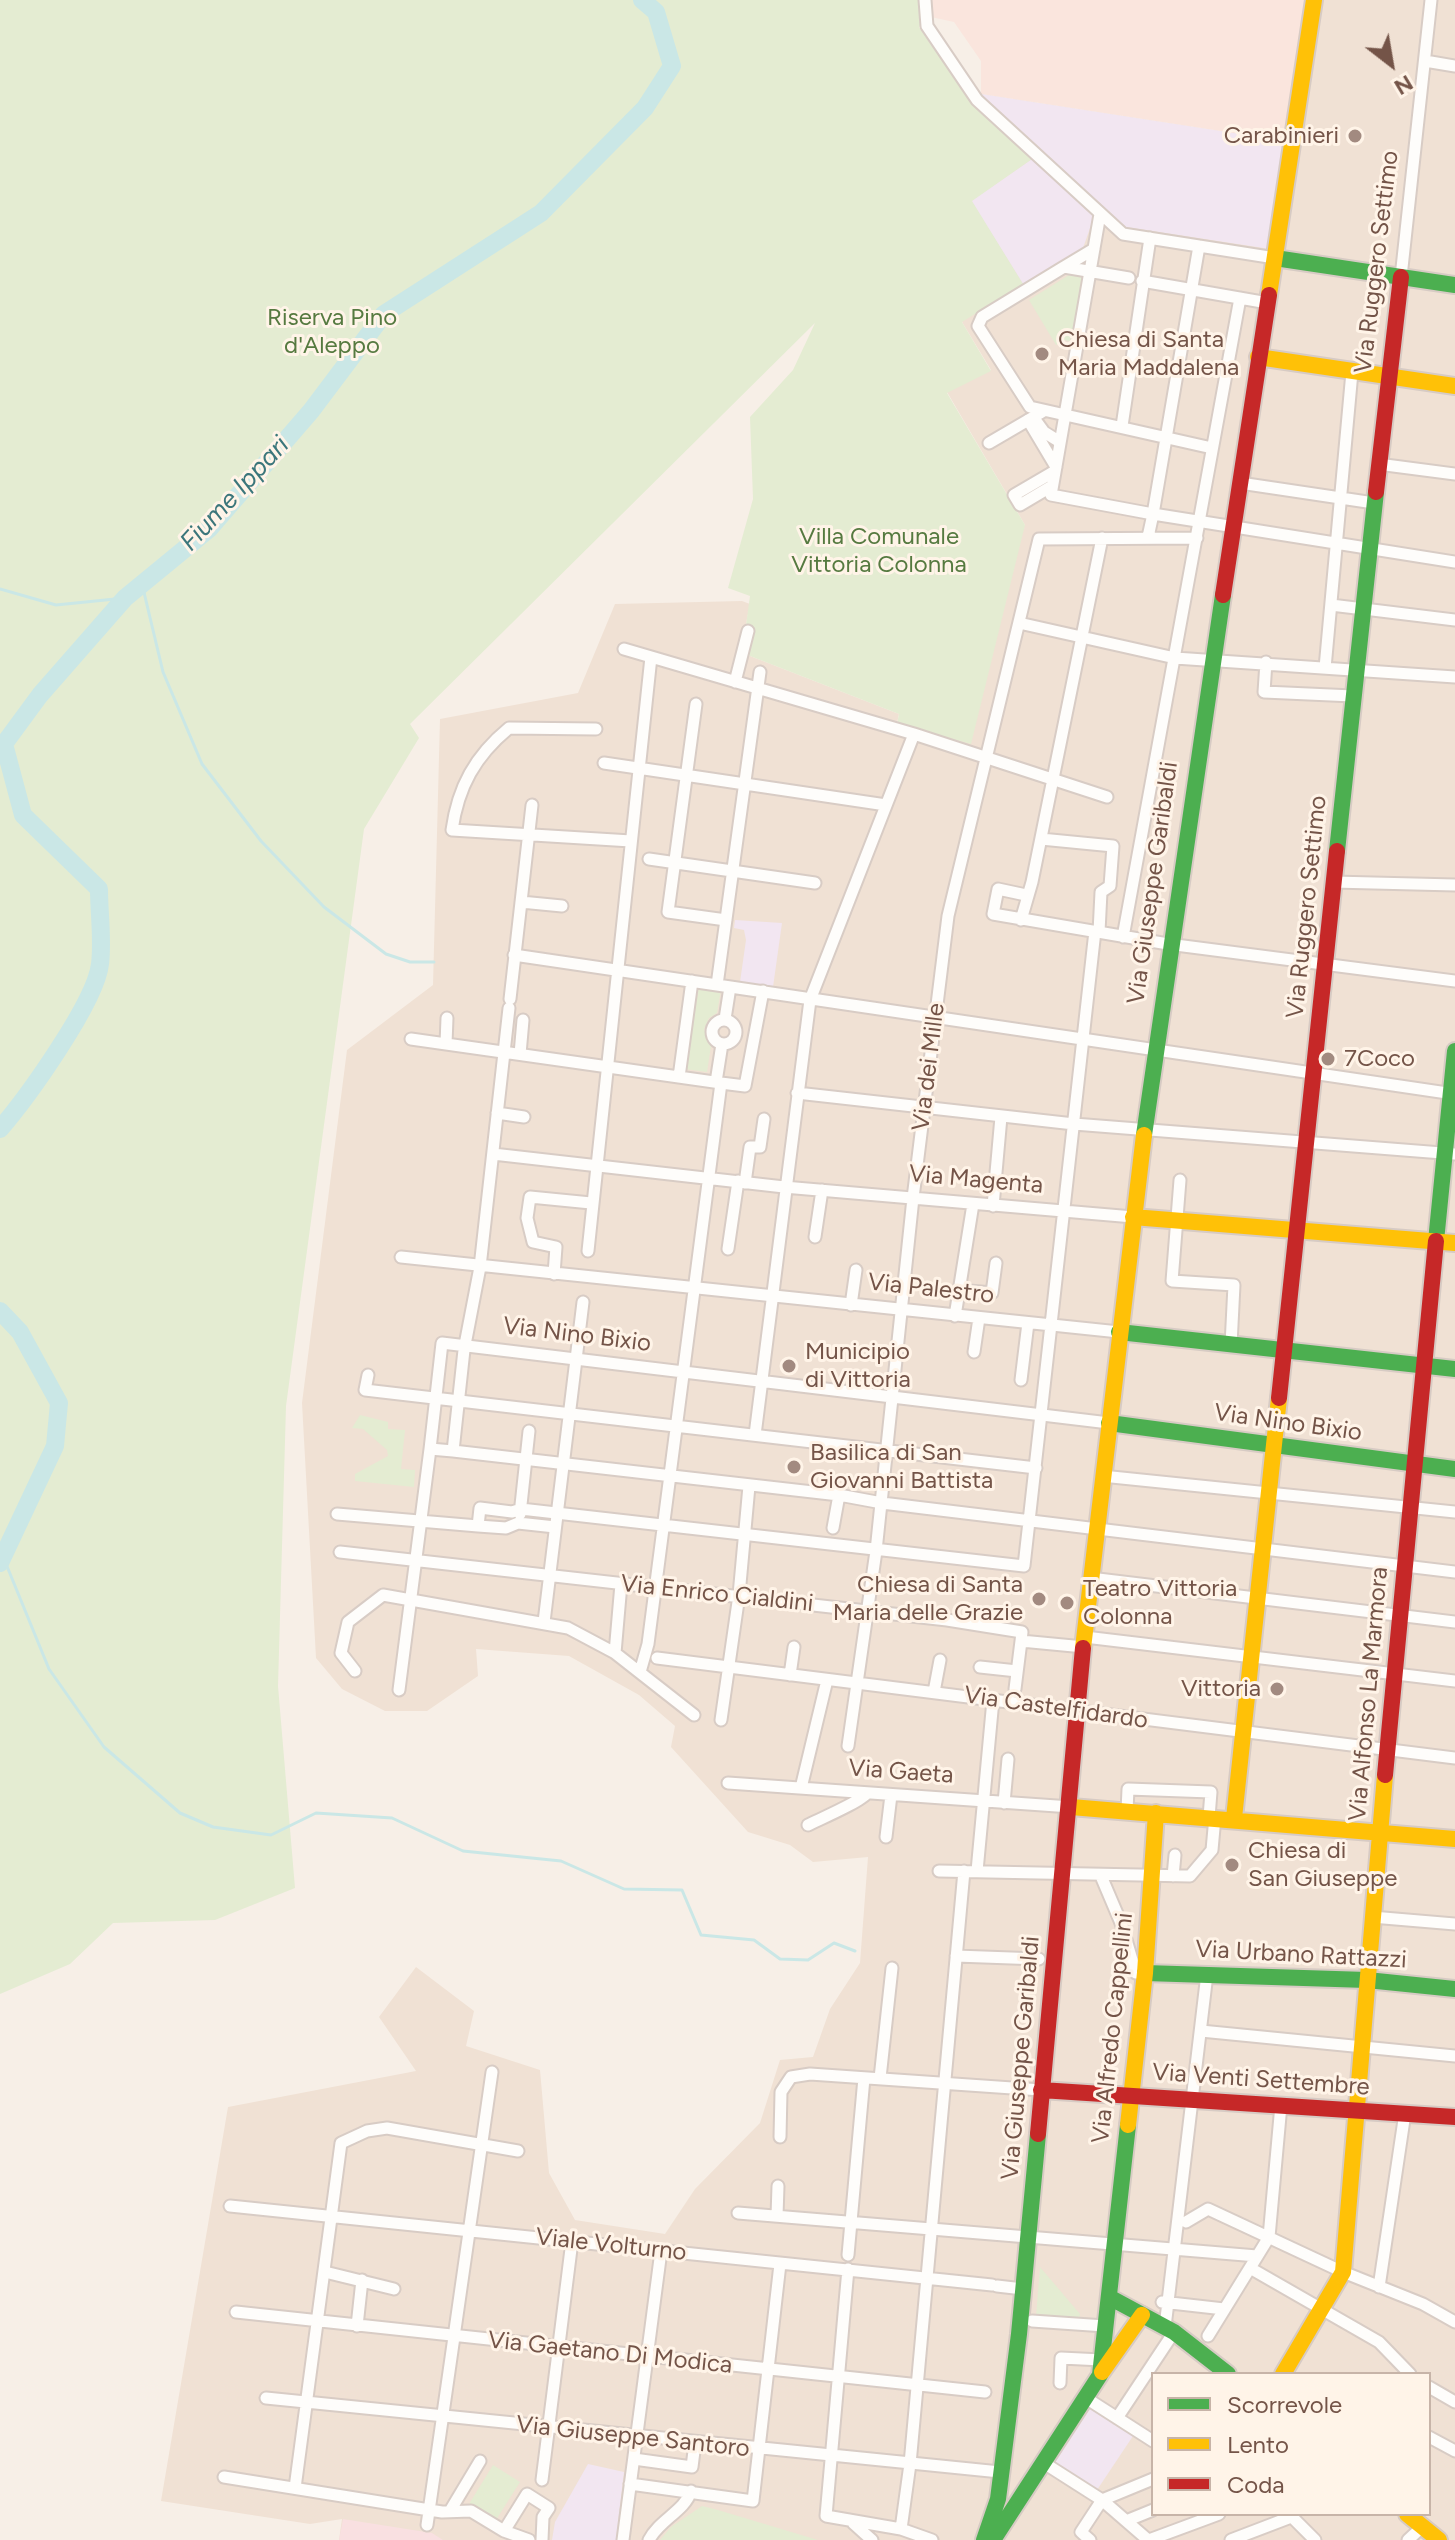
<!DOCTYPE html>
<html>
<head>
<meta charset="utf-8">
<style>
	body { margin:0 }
	#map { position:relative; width:1455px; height:2540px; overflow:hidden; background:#f7efe7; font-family:Figtree,sans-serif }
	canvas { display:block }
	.legend { position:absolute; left:1151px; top:2372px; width:280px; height:144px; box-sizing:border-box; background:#fff4e8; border:2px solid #c7b4a8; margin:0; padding:10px 14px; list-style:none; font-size:24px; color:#745448 }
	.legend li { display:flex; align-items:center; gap:16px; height:40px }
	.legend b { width:40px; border:2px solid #c7b4a8 }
	.north { position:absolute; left:1351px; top:24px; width:80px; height:80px; -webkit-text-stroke:6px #fff4e8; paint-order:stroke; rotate:149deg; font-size:22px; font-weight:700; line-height:32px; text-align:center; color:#745448 }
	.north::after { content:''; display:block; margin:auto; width:28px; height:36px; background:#745448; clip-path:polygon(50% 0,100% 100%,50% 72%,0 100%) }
</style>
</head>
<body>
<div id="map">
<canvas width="1455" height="2540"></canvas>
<ul class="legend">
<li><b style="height:10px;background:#4caf50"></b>Scorrevole</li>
<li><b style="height:10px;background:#ffc107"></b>Lento</li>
<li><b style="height:10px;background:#c62828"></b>Coda</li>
</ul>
<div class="north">N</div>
</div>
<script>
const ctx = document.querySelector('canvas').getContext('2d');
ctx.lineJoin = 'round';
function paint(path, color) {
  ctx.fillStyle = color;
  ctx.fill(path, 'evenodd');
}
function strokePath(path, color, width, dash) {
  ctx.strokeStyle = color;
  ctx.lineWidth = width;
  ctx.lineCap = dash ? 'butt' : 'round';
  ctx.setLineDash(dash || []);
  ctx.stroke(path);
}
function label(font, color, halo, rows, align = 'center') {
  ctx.font = font + ' Figtree,sans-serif';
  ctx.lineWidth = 6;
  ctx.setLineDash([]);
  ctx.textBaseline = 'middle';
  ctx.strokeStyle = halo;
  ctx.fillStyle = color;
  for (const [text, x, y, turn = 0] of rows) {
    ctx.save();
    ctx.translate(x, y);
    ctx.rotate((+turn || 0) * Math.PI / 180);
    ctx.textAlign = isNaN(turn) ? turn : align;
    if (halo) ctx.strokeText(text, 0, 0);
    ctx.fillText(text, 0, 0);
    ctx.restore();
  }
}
paint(new Path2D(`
	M1307 0H1455V2540H339L342 2519 310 2524 161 2501 228 2107 416 2071 379 2017 416 1967 474 2011 466 2046 540 2070 549 2173 575 2220 665 2234 695 2189 760 2123 780 2060 813 2057 830 2009 860 1963 868 1857 813 1862 790 1845 748 1832 671 1747 675 1726 639 1695 569 1656 476 1649 478 1676 427 1711H385L342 1689 316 1658 302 1403 347 1050 433 985 440 719 578 693 615 604 742 601 750 604 746 624 753 626 745 654 899 714 897 723 1025 525 947 392 991 370 962 322 981 94 1284 141ZM1153 2374H1429V2514H1153Z`), '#f0e1d4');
paint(new Path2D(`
	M932 0H1307L1285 141 981 94V61L954 22 931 17Z`), '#fae5dd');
paint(new Path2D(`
	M981 94 1285 141 1270 249 1126 227Z
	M1032 159 1094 217 1083 248 1023 284 971 201Z
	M735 920 782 923 773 987 740 982 746 940 744 930 734 928Z
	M1090 2409 1133 2436 1097 2490 1055 2462Z
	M588 2464 624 2472 616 2540H552L555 2522Z`), '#f2e6f1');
paint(new Path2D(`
	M343 2519 432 2533 443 2540H339Z`), '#f9e0e1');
paint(new Path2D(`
	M0 0H932L931 17 919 27 967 96 1032 159 972 201 1023 284 962 322 991 371 947 393 1025 525 971 744 897 724 899 714 745 654 753 626 746 625 750 596 728 588 753 499 750 417 793 370 815 323 410 724 419 738 364 829 286 1406 278 1686 295 1888 215 1920 113 1923 70 1964 0 1994Z
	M1069 275 1084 278 1072 342 1065 340 1056 345 1029 300Z
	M699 987 721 990 717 1013 709 1018 704 1029 711 1046 707 1072 685 1069Z
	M360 1415 388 1422V1429L405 1430 401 1469 415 1470 414 1487 355 1481V1474L388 1456 387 1450 363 1429 352 1428Z
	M1040 2267 1080 2314 1079 2319 1036 2316Z
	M493 2465 520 2482 496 2520 469 2504Z
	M702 2506 718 2510 818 2540H660L671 2527Z`), '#e4ecd2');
strokePath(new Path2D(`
	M142 584 163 672 202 764 261 841 324 907 386 954 410 962H434
	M0 589 56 605 125 598
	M4 1559 49 1669 104 1747 180 1813 213 1827 271 1835 316 1813 392 1818 463 1851 561 1861 624 1889 682 1890 701 1935 754 1940 780 1959 808 1960 834 1943 855 1951`), '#cae7e6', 3);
strokePath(new Path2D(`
	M0 1129C26 1099 96 1002 100 964 103 940 99 913 99 889L23 815 4 744 40 695 125 598 209 529 311 411 384 314 541 213 645 108 672 66 656 12 642 0
	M0 1311 20 1332 59 1403 55 1446 0 1563`), '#cae7e6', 18);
const street = new Path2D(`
	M925 0 927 26 977 100 1123 234 1275 258
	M1425 61 1455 66
	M1100 214 1051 495 1153 514 1148 537
	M1199 246 1153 514 1455 562
	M1064 267 1094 249
	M1401 277 1431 0
	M1129 278 1064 267 982 317 978 326 1030 407 1212 448
	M1142 281 1268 303
	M1028 420 1056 467
	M1036 421 1044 432 1060 442
	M1122 426 1150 238
	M989 443 1042 412
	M1378 464 1455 474
	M1240 483 1374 503
	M1052 486 1020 505 1014 495 1055 471
	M1331 605 1455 620
	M1019 623 1175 658 1455 677
	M624 649 914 734 1107 797
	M1266 662 1264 692 1353 696
	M1325 668 1352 372
	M735 682 748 631
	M696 704 668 912 726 920
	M596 729 509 728C475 756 458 787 452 830L631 841
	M604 763 886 805
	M1041 839 1113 846 1110 886 1101 892 1099 932
	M649 859 815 883
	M1333 882 1455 885
	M1026 895 998 889 993 914 1168 944 1455 981
	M521 902 562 906
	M1021 920 1032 882 1102 538
	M1123 937 1240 298
	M514 955 717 985 760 672
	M717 985 1454 1094
	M510 999 532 805
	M725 1019 730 987
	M712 1032a12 12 0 1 1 24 0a12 12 0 1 1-24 0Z
	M411 1039 721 1083 648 1644 640 1672
	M446 1044 447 1018
	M520 1054 523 1020
	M679 1077 692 981
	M716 1082 722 1044
	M721 1083 745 1086 763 991
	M797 1093 1074 1124 1455 1154
	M497 1113 524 1117
	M493 1154 784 1187 1133 1217
	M1180 1180 1172 1281 1234 1285 1231 1345
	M745 1183 750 1147H760L764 1119
	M993 1206 1001 1117
	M815 1237 822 1190
	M728 1249 738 1181
	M588 1251 651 657
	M401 1257 1119 1332
	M554 1274 556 1247 533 1242 527 1218 530 1197 591 1203
	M958 1290 992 1293 996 1263
	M851 1305 856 1270
	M955 1316 973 1204
	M974 1352 979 1318
	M368 1375 365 1390 1036 1468
	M1021 1380 1028 1323
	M755 1435 810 1000 914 734
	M430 1449 442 1343 1109 1423
	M453 1451 839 1495 882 1503 1455 1572
	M1102 1476 1455 1512
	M337 1514 478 1526 506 1528 518 1523 555 1527
	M520 1514 529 1431
	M478 1526 480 1508 512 1512 521 1509 1024 1566 1095 931
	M833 1528 839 1495
	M340 1552 947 1620 1022 1632 1021 1641 1084 1647
	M1090 1578 1455 1622
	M544 1622 583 1302
	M1085 1637 1455 1681
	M615 1653 621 1584
	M657 1658 1455 1758
	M980 1667 1017 1671
	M355 1671 341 1653 348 1622 383 1595 568 1628 615 1653 694 1715
	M790 1675 794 1647
	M1015 1689 1021 1641
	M399 1690 430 1449 453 1451 464 1350 480 1267 509 1008
	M934 1692 940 1660
	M721 1720 739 1595 749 1486
	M848 1746 876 1551 913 1198 948 916 1039 539 1197 538
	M728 1783 1071 1807
	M801 1788 827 1680
	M1004 1803 1008 1759
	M1127 1811 1128 1789 1211 1792 1209 1817
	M808 1825C820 1819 862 1801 867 1793
	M886 1837 891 1795
	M939 1871 1190 1876 1212 1850 1215 1817
	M977 1871 993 1700
	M1101 1876 1121 1923 1136 1973H1145
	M1173 1876 1175 1855
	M1372 1917 1455 1924
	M956 1956 1039 1959
	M1201 2031 1455 2056
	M880 2078 892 1968
	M780 2137 781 2092 791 2077 810 2074 1041 2090
	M230 2206 992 2285
	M738 2213 1257 2256
	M777 2216 778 2186
	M1186 2222 1208 2209 1343 2272 1423 2304 1455 2322
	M848 2255 864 2078
	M1250 2268 1379 2342 1410 2374
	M848 2269 826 2516 901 2529 932 2540
	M325 2272 394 2289
	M997 2286 1023 2289
	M1379 2287 1405 2113
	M1162 2302 1224 2309
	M236 2312 985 2392
	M1032 2321 1105 2326
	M357 2326 362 2280
	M1165 2327 1207 1974
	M1208 2336 1269 2237 1281 2105
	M1060 2383 1061 2358 1102 2360
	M1429 2387 1455 2402
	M266 2398 1000 2472
	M1086 2398 1153 2441
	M1117 2418 1174 2332
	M1429 2437 1455 2451
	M634 2459 692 2467 695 2443
	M1044 2463 1102 2500 1148 2540
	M224 2477 442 2512 471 2511 504 2531 529 2540
	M542 2480 572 2241
	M630 2484 753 2501 780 2264
	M295 2488 341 2143 367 2131 387 2128 518 2151
	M1102 2500 1153 2479
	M450 2511 480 2461
	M1289 2514 1315 2540
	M1126 2521 1153 2510
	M853 2523 872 2540
	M427 2525 492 2072
	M901 2529 910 2464 964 1871
	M504 2531 527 2494 549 2508 543 2517 542 2540
	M623 2540 661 2251
	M649 2540C659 2520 685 2511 691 2491
	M1090 2540 1081 2532 1102 2500
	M1149 2540 1219 2514
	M1231 2540 1291 2517
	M1408 2540 1423 2526`);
const fast = new Path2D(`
	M1275 258 1455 285
	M1337 851 1376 492
	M1144 1135 1223 595
	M1436 1241 1455 1051
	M1119 1332 1455 1369
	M1109 1423 1455 1469
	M1145 1973 1367 1980 1455 1989
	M1109 2297 1174 2332 1228 2374
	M984 2540 998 2499 1019 2334 1038 2134
	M993 2540 1100 2375 1128 2125`);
const slow = new Path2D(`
	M1269 295 1314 0
	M1258 357 1455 386
	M1133 1217 1455 1243
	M1083 1648 1144 1135
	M1071 1807 1455 1839
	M1234 1818 1279 1398
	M1128 2125 1145 1973 1156 1813
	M1102 2372 1142 2315
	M1283 2374 1343 2272 1385 1775
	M1407 2514 1439 2540`);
const jam = new Path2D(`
	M1376 492 1401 277
	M1223 595 1269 295
	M1279 1398 1337 851
	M1385 1775 1436 1241
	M1041 2090 1455 2117
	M1038 2134 1083 1648`);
strokePath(street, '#d8ccc5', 15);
strokePath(fast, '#d7cbc4', 20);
strokePath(slow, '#d7cbc4', 20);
strokePath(jam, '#d7cbc4', 20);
strokePath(street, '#fefdfb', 11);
strokePath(fast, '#4caf50', 16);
strokePath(slow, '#ffc107', 16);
strokePath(jam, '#c62828', 16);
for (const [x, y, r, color] of [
	[1355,136,8,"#a28a80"],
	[1042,354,8,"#a28a80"],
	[1328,1059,8,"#a28a80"],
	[789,1366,8,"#a28a80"],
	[794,1467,8,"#a28a80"],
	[1039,1599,8,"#a28a80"],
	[1067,1603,8,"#a28a80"],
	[1277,1689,8,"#a28a80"],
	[1232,1865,8,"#a28a80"]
]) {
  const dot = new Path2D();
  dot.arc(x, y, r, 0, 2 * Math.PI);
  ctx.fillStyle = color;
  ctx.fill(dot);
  strokePath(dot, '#fff4e8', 3);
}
label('24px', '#745448', '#fff4e8', [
	["Carabinieri",1339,136,"right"],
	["Chiesa di Santa",1058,340],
	["Maria Maddalena",1058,368],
	["7Coco",1344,1059],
	["Municipio",805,1352],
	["di Vittoria",805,1380],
	["Basilica di San",810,1453],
	["Giovanni Battista",810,1481],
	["Chiesa di Santa",1023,1585,"right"],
	["Maria delle Grazie",1023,1613,"right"],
	["Teatro Vittoria",1083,1589],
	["Colonna",1083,1617],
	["Vittoria",1261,1689,"right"],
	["Chiesa di",1248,1851],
	["San Giuseppe",1248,1879]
], 'left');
label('24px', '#745448', '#fff4e8', [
	["Via Ruggero Settimo",1377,262,-83],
	["Via Giuseppe Garibaldi",1153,883,-82],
	["Via Ruggero Settimo",1307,907,-84],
	["Via dei Mille",929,1067,-83],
	["Via Magenta",976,1180,5],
	["Via Palestro",931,1289,6],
	["Via Nino Bixio",577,1335,7],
	["Via Nino Bixio",1288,1423,8],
	["Via Enrico Cialdini",717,1594,6],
	["Via Alfonso La Marmora",1369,1694,-85],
	["Via Castelfidardo",1056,1708,8],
	["Via Gaeta",901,1772,4],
	["Via Urbano Rattazzi",1301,1955,3],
	["Via Alfredo Cappellini",1113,2028,-84],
	["Via Giuseppe Garibaldi",1021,2058,-85],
	["Via Venti Settembre",1261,2080,4],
	["Viale Volturno",611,2245,6],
	["Via Gaetano Di Modica",610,2353,6],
	["Via Giuseppe Santoro",633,2437,6]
]);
label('24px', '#567a40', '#fff4e8', [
	["Riserva Pino",332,318],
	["d'Aleppo",332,346],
	["Villa Comunale",879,537],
	["Vittoria Colonna",879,565]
]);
label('italic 26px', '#3b767b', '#fff4e8', [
	["Fiume Ippari",235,494,-47]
]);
</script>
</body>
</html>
